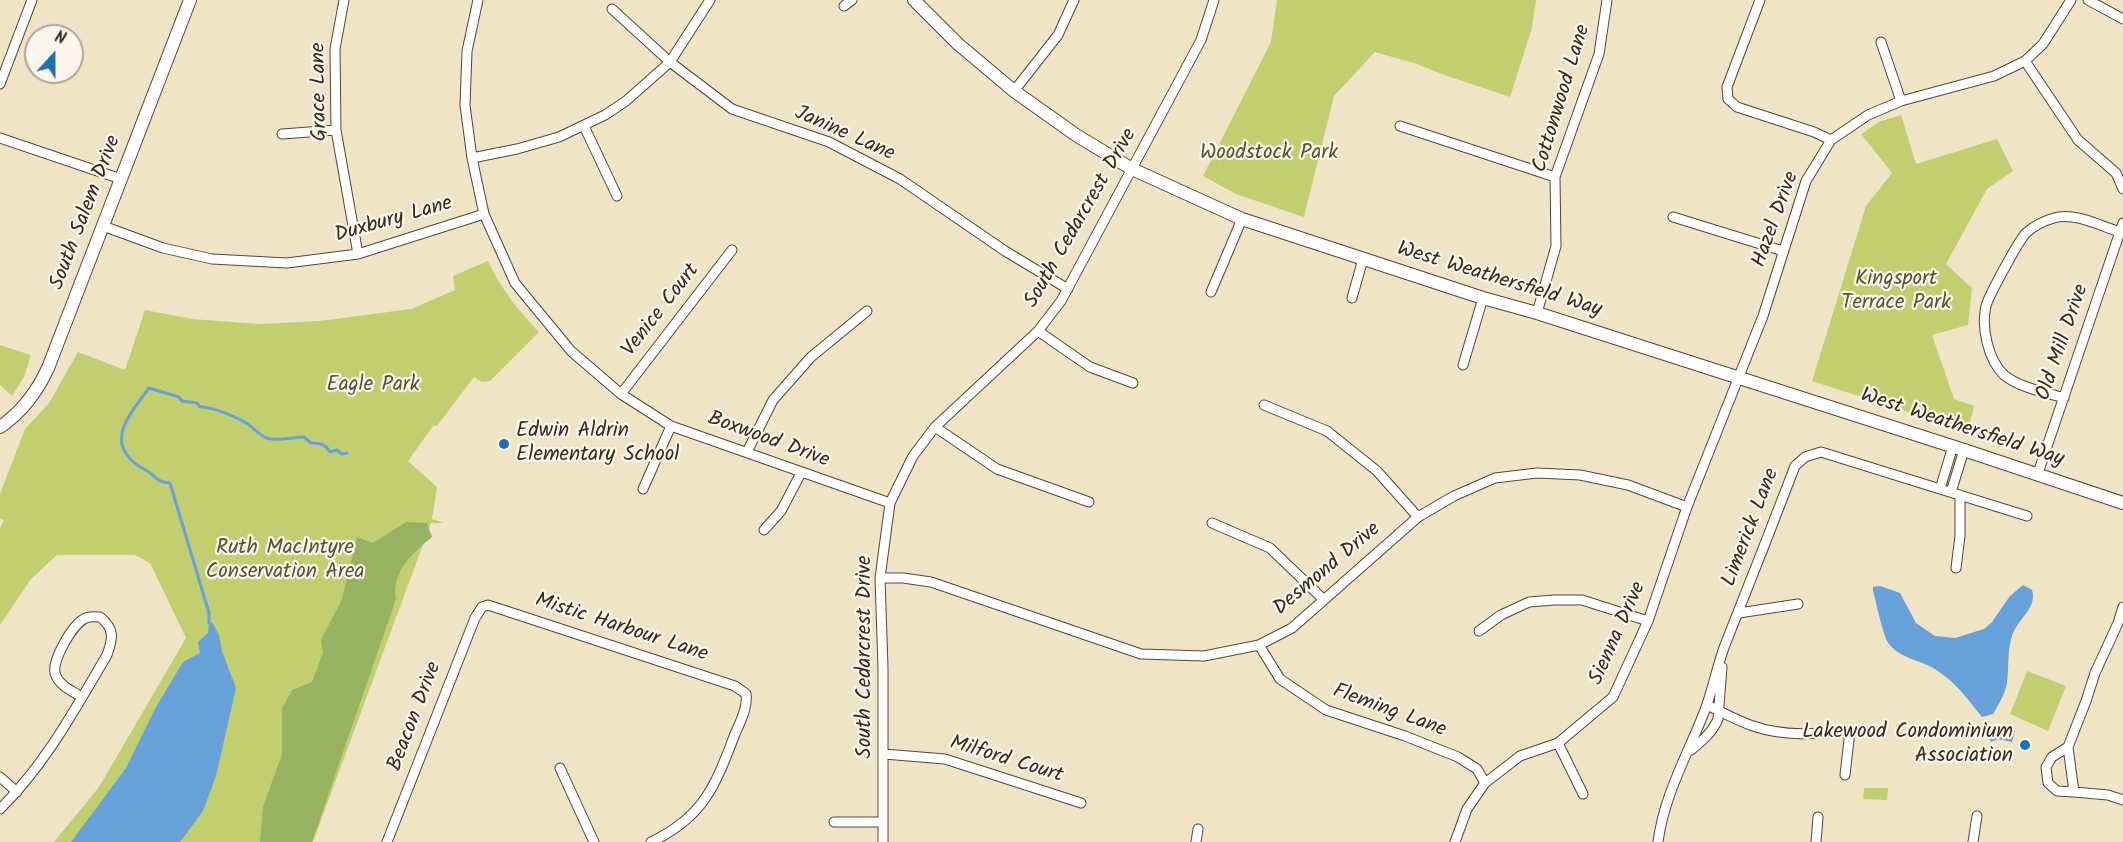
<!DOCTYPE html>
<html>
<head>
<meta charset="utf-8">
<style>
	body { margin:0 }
	#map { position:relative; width:2123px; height:842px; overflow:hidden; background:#f0e4c7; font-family:Kalam,sans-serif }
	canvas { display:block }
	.north { position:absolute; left:24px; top:24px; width:60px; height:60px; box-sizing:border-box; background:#fbf7ec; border:2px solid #aea59a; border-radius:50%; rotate:21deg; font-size:16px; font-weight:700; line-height:24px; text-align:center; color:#3b2a1e }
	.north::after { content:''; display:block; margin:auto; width:21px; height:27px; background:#1f6fb2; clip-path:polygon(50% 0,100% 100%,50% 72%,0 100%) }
</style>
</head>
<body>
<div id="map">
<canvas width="2123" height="842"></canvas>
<div class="north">N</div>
</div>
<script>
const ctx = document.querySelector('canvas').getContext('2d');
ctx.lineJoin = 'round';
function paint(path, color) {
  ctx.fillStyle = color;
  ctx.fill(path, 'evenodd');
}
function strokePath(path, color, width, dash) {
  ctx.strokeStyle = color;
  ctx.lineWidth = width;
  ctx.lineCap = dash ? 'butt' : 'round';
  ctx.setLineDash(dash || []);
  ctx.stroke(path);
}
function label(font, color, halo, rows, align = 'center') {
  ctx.font = font + ' Kalam,sans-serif';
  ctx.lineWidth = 4.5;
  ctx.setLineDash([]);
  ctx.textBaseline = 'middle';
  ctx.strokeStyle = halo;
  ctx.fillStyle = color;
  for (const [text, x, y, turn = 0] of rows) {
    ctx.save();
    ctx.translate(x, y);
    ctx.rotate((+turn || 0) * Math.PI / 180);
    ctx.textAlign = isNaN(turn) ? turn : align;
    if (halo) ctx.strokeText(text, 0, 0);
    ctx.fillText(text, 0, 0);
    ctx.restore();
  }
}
paint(new Path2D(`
	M1277 0H1536L1532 28 1510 97 1447 76 1414 63 1375 52 1334 96 1304 217 1236 194 1203 176 1271 42Z
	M1901 115 1916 164 1997 139 2013 171 1987 189 1946 264 1972 288 1968 325 1932 335 1954 399 1974 406 1968 431 1812 381 1866 206 1892 173 1861 134 1879 122Z
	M488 261C501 289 518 310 539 332L490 381 482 382 474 377 437 426H433L408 461 437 487 432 519 444 523H431L313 842H54L99 787 186 638 150 563 135 555H57L31 579 0 625V528L4 520 0 518V494L25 429 49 403 78 352 125 370 145 310 192 319 259 324 319 321 411 309 455 290 453 276Z
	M0 345 31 355 24 377 12 396 0 385Z
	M2027 671 2066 686 2048 731 2010 714Z
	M1864 788H1888L1887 800 1863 799Z`), '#c1cf71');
paint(new Path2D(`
	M406 522 427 523 432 537C413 553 391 571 396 599L312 842H260L263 807 282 754V709L292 690 312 682 323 653 321 640 342 599 357 537 373 543Z`), '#98b263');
paint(new Path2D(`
	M2023 585 2032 590C2038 608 2017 619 2012 636 2007 651 2009 668 2007 683 2005 694 1999 704 1993 714L1982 717C1966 697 1956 682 1933 668 1919 660 1900 658 1889 644 1883 636 1876 602 1873 591V587L1880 586 1900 593 1916 623 1935 636 1955 638 1984 629 1992 622 2010 596Z
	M212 622 219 635 222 651 236 688 216 776 203 811 180 842H71L126 768 156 707 183 662 200 653 198 642 208 633 209 623Z
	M1998 725 2015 730 2012 742 1998 739 1991 742 1988 735Z`), '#67a1d7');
strokePath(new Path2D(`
	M209 623V613L170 483C155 482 158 477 147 471 101 446 127 418 149 388L179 397 182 401 197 403 200 407C212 406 238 418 248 424 254 428 260 436 267 438 278 442 292 437 304 437L311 443C320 443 325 444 330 452L337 450 342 454 347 453`), '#67a1d7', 3);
const minor = new Path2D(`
	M344 0 335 49 336 130 358 254
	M478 0 467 51 465 105 472 158 484 214 515 283 571 351 621 394 671 426 890 503
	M1760 0 1727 87 1728 99 1737 107 1814 132 1831 140
	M2088 0 2123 19
	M844 6 852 0
	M612 9 670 62 732 109 829 142 900 179 1005 251 1068 289
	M1881 42 1901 101
	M2025 61 2078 140 2116 173 2123 189
	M0 84 32 0
	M1014 91 1058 35 1074 0
	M584 126 617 196
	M1400 126 1555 177
	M282 134 336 130
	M0 138 121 179
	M472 158 517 149 559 137 605 115 626 101 670 62 710 0
	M1673 217 1783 251
	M103 226 163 248 212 259 287 263 358 254 484 214
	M1211 292 1242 219
	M1352 298 1363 259
	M1537 313 1556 246 1555 177 1599 54 1607 0
	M1038 331 1090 367 1133 383
	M1463 365 1483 298
	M621 394 732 250
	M2064 398C2045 392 2020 388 2004 375 1988 360 1981 327 1986 306 1988 297 2019 240 2026 233 2034 226 2043 221 2054 218 2075 212 2100 226 2120 232
	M1264 405 1327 431 1377 471 1418 517
	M935 427 997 469 1089 502
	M747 452 773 400 811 357 867 311
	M2038 473 2123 223
	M643 489 671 426
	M1940 489 1953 446
	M1951 492 1964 450
	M1212 523 1270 548 1323 599
	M764 530 781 511 801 473
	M1956 568 1960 536V495
	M880 578H903L931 582 1141 654 1204 656 1259 645 1292 628 1418 517 1454 496 1495 478 1537 473 1580 475 1628 485 1687 507
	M2123 607 2118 623 2095 673 2086 701 2068 747 2074 792 2108 795 2123 800
	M1739 613 1798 604
	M1479 631 1501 615 1529 602 1554 600H1582L1648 621
	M1259 645 1280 679 1326 710 1405 736 1458 757 1477 769 1485 783
	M1707 705C1722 712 1738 721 1753 726 1785 737 1817 734 1850 731L1845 775
	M1558 743 1583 794
	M2068 747 2052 757 2046 767 2048 783 2057 791 2074 792
	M1691 750C1702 741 1712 733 1718 719L1722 667
	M884 754 945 759 1081 803
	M560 768 594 842
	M0 777 17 792
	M0 809C45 765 75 709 107 655 113 638 115 629 100 617 95 617 90 616 86 618 73 623 52 660 55 673 58 685 72 691 82 697
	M834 822H882
	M387 842 475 618 482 607 488 605 735 686 746 694C748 708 740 722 735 734 715 786 704 817 651 842
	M883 842V668L880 578 890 503 913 456 935 427 1038 331 1061 301 1201 40 1214 0
	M1196 842 1198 829
	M1455 842 1467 809 1485 783 1520 756 1558 743 1613 697 1648 621 1687 507 1763 316 1806 181 1831 140 1868 115 1901 101 1994 76 2025 61 2043 44 2071 0
	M1658 842C1664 795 1688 754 1705 710 1713 689 1717 666 1725 645 1749 585 1772 526 1795 466L1805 457 1821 452 2027 516
	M1816 842 1818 817
	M1973 842 1977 816`);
const tertiary = new Path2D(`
	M914 0 958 44 1014 91 1076 135 1132 169 1242 219 1483 298 1537 313 1964 450 2123 503
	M0 427C22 412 37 392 48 368L190 0`);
strokePath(minor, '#564637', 11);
strokePath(tertiary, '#564637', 14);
strokePath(minor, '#fff', 9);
strokePath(tertiary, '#fff', 12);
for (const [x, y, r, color] of [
	[504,444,6,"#1f6fb2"],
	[2025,745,6,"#1f6fb2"]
]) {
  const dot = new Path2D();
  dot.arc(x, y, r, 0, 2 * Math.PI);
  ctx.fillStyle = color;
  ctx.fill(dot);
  strokePath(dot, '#fbf7ec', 2);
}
label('21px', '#3b2a1e', '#fbf7ec', [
	["Grace Lane",321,92,-91],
	["Cottonwood Lane",1563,99,-73],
	["Janine Lane",844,135,24],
	["South Salem Drive",87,213,-69],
	["South Cedarcrest Drive",1082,219,-60],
	["Hazel Drive",1777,220,-70],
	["Duxbury Lane",394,221,-16],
	["West Weathersfield Way",1499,281,17],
	["Venice Court",662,311,-52],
	["Old Mill Drive",2064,343,-71],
	["West Weathersfield Way",1962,429,18],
	["Boxwood Drive",768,441,20],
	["Limerick Lane",1752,528,-69],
	["Desmond Drive",1328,570,-40],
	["Mistic Harbour Lane",621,629,18],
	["Sienna Drive",1619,634,-66],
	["South Cedarcrest Drive",866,657,-90],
	["Fleming Lane",1389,712,20],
	["Beacon Drive",416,717,-69],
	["Milford Court",1006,761,17]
]);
label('21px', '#5c5333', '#fbf7ec', [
	["Woodstock Park",1269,154],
	["Kingsport",1896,280],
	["Terrace Park",1896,304],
	["Eagle Park",373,386],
	["Ruth MacIntyre",285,549],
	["Conservation Area",285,573]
]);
label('21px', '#3b2a1e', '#fbf7ec', [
	["Edwin Aldrin",516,432],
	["Elementary School",516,456],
	["Lakewood Condominium",2013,733,"right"],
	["Association",2013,757,"right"]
], 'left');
</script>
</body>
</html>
